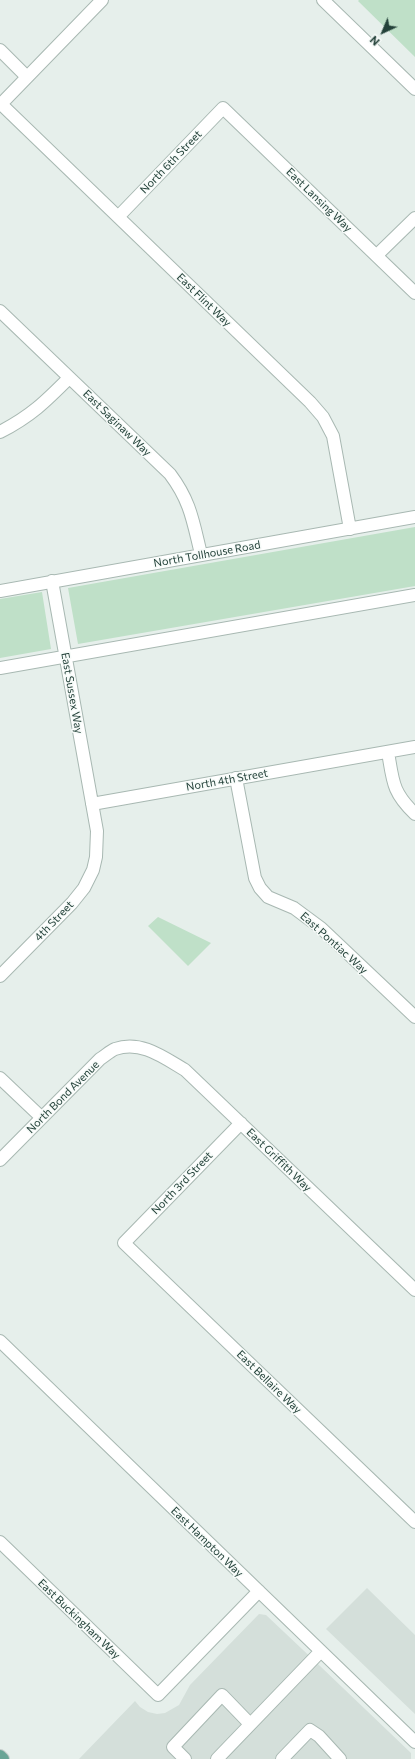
<!DOCTYPE html>
<html>
<head>
<meta charset="utf-8">
<style>
	body { margin:0 }
	#map { position:relative; width:415px; height:1759px; overflow:hidden; background:#e6efeb; font-family:Commissioner,sans-serif }
	canvas { display:block }
	.north { position:absolute; left:363px; top:12px; width:40px; height:40px; -webkit-text-stroke:3px #f7fbf9; paint-order:stroke; rotate:224deg; font-size:11px; font-weight:700; line-height:16px; text-align:center; color:#24423a }
	.north::after { content:''; display:block; margin:auto; width:14px; height:18px; background:#24423a; clip-path:polygon(50% 0,100% 100%,50% 72%,0 100%) }
</style>
</head>
<body>
<div id="map">
<canvas width="415" height="1759"></canvas>
<div class="north">N</div>
</div>
<script>
const ctx = document.querySelector('canvas').getContext('2d');
ctx.lineJoin = 'round';
function paint(path, color) {
  ctx.fillStyle = color;
  ctx.fill(path, 'evenodd');
}
function strokePath(path, color, width, dash) {
  ctx.strokeStyle = color;
  ctx.lineWidth = width;
  ctx.lineCap = dash ? 'butt' : 'round';
  ctx.setLineDash(dash || []);
  ctx.stroke(path);
}
function label(font, color, halo, rows, align = 'center') {
  ctx.font = font + ' Commissioner,sans-serif';
  ctx.lineWidth = 3;
  ctx.setLineDash([]);
  ctx.textBaseline = 'middle';
  ctx.strokeStyle = halo;
  ctx.fillStyle = color;
  for (const [text, x, y, turn = 0] of rows) {
    ctx.save();
    ctx.translate(x, y);
    ctx.rotate((+turn || 0) * Math.PI / 180);
    ctx.textAlign = isNaN(turn) ? turn : align;
    if (halo) ctx.strokeText(text, 0, 0);
    ctx.fillText(text, 0, 0);
    ctx.restore();
  }
}
paint(new Path2D(`
	M367 1588 415 1635V1714L326 1629Z
	M259 1614 266 1615 320 1666 411 1753V1759H79L135 1701 140 1707 148 1712 157 1714 165 1713 179 1705 190 1685Z`), '#d4dfda');
paint(new Path2D(`
	M359 0H415V57L358 1Z
	M415 527V586L78 644 68 588Z
	M42 592 51 649 0 658V599Z
	M158 917 211 943 188 966 148 926Z`), '#bfe0c8');
const minor = new Path2D(`
	M323 0 415 89
	M0 50 27 77
	M1 104 310 402 323 417 333 436 350 529
	M0 105 102 0
	M118 217 223 108 415 293
	M377 255 415 218
	M0 311 170 474C191 502 193 522 201 554
	M0 432C31 416 45 402 69 378
	M0 591 415 517
	M0 668 415 595
	M388 752C393 781 392 792 415 814
	M236 778 255 878 260 888 268 897 294 908 321 928 415 1017
	M92 804 415 747
	M0 976 72 903 84 888 93 870 96 857 97 831 52 581
	M0 1078 41 1117
	M241 1123 124 1243 415 1522
	M0 1160 100 1059C105 1056 110 1051 115 1049 141 1040 163 1057 185 1070L415 1290
	M0 1341 415 1742
	M0 1542 158 1695 259 1591
	M185 1759 173 1747 222 1695 250 1724
	M217 1759 321 1651
	M282 1759 310 1730 319 1736 340 1759`);
const major = new Path2D(`
	M0 1756 3 1759`);
strokePath(minor, '#a8b8b2', 14);
strokePath(major, '#c2cac8', 14);
strokePath(minor, '#fff', 12);
strokePath(major, '#6aa596', 12);
label('11px', '#24423a', '#f7fbf9', [
	["North 6th Street",171,162,-46],
	["East Lansing Way",319,200,44],
	["East Flint Way",204,300,44],
	["East Saginaw Way",117,423,44],
	["North Tollhouse Road",207,554,-10],
	["East Sussex Way",72,693,80],
	["North 4th Street",227,780,-10],
	["4th Street",54,921,-46],
	["East Pontiac Way",334,943,42],
	["North Bond Avenue",63,1097,-45],
	["East Griffith Way",279,1160,44],
	["North 3rd Street",182,1183,-46],
	["East Bellaire Way",269,1382,44],
	["East Hampton Way",207,1542,44],
	["East Buckingham Way",79,1619,44]
]);
</script>
</body>
</html>
